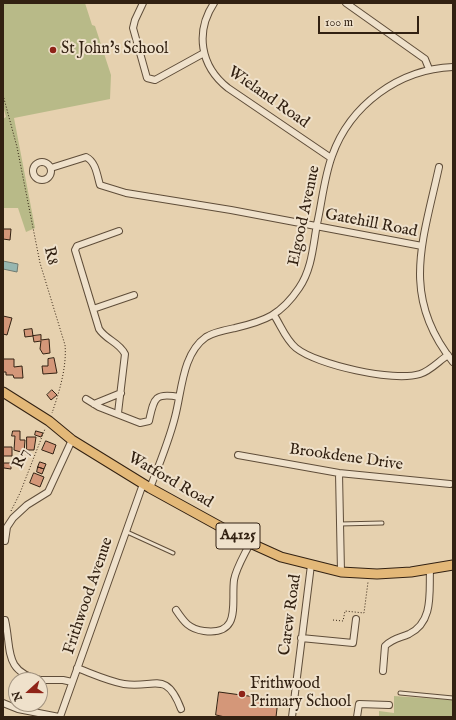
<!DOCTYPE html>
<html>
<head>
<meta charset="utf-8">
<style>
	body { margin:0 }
	#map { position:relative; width:456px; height:720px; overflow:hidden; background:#e6d1af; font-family:"IM FELL English",serif }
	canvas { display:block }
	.frame { position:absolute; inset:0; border:4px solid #322112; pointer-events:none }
	.north { position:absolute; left:8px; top:672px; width:40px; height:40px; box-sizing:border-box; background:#efe1cb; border:1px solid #a39481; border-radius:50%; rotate:249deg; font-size:11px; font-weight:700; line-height:16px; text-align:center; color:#322112 }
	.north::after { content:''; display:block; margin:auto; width:14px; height:18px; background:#8f2418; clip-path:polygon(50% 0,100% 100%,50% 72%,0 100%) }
	.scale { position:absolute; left:318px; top:16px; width:101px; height:18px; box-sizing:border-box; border:2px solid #322112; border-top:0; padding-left:5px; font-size:12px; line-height:14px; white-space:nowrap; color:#322112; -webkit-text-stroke:3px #efe1cb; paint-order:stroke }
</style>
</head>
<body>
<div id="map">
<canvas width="456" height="720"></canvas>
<div class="frame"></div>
<div class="north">N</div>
<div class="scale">100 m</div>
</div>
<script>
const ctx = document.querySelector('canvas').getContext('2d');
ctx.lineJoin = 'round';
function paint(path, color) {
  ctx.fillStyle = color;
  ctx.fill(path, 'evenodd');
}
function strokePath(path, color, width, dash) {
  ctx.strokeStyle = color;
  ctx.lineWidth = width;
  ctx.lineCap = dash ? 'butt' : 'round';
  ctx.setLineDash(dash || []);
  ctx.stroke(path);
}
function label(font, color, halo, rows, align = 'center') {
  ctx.font = font + ' "IM FELL English",serif';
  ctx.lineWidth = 4;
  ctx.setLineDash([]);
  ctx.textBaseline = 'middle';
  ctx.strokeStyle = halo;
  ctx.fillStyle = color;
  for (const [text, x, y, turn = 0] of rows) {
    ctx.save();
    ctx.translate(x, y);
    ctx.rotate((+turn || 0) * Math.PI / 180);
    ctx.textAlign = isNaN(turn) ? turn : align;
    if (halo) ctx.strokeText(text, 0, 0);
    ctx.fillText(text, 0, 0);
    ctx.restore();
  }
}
paint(new Path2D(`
	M3 3H85L92 25 95 26 111 75 110 99 14 118 35 228 26 232 18 208H3V119L6 117 3 105Z
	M394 696 453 700V717H379V711L394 713Z`), '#b8ba88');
const water = new Path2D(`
	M3 261 18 264 17 272 3 269Z`);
paint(water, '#97b6b0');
strokePath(water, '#6f7a71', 1);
const building = new Path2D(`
	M3 229H11L10 240 3 239Z
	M3 316 12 318 7 335 3 334Z
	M32 329 33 336 25 337 24 330Z
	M41 335V340L49 339 50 353 43 354 40 349 41 341 34 342 33 336Z
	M54 358 57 373 43 374 42 366H48V359Z
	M3 359H14V367L22 366 23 378H14L13 375H6V372H3Z
	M52 390 57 395 51 400 47 395Z
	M13 431H20V440H25L24 453 14 450 15 436H12Z
	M36 431 43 433 41 437 35 435Z
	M27 437H36L34 450H27Z
	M46 441 56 445 53 454 42 450Z
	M3 447H12V456H3Z
	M40 462 46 464 44 469 38 467Z
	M4 463H11V469L4 468Z
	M38 467 44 469 42 474 37 472Z
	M34 473 44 477 40 487 30 483Z
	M219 692 278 700 276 717H225L216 715Z`);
paint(building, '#d49779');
strokePath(building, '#322112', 1);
const service = new Path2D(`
	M340 524 382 523
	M127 532 173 553
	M400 693 453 698`);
const minor = new Path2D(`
	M143 3 135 20 133 28 147 78 155 80 204 53
	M214 3C195 32 200 66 228 88L331 158
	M346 3 425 59 429 69
	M33 171a9 9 0 1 1 18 0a9 9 0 1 1-18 0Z
	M439 167C423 241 400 296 453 362
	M51 168 86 157C96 162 97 175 100 185L126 193 231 210 422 246
	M93 309 134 295
	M274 315C281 326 286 340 296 348 317 365 394 382 420 374 430 371 439 361 448 355
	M86 399 99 407 140 423 149 421C154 399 154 392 179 397
	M94 404 121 393
	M118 413 125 354C119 342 106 340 99 329L75 250 77 246 119 231
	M238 455 339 473 450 484
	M339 473 341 572
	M150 488C159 465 169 441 175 417 182 391 182 354 206 337 214 332 225 330 235 328 265 321 281 315 299 288 312 269 313 246 317 224 322 202 324 178 332 156 350 105 399 69 453 67
	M5 541 7 527 13 518 27 505 48 492 72 440
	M176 610C184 622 189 629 204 631 242 636 231 603 234 580 236 568 245 554 250 543
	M5 620C12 650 3 671 40 680
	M301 638 353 643 356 619
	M77 668C93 674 108 681 124 684 154 689 166 669 181 709
	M383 671 385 646C393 638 400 638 409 634 434 622 429 592 430 570
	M40 680H63L72 682
	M3 703 18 709 59 717
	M60 717 143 484
	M292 717 311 565
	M357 717 359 704 389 705`);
const primary = new Path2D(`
	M3 392 49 421 72 440 150 488 250 543 281 557 341 572 377 574 411 572 453 565`);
strokePath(service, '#5f4d39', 5);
strokePath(minor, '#5f4d39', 8);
strokePath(primary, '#322112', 11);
strokePath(new Path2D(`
	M3 95 17 147 40 263 65 345C67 367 59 393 52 413
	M11 511 20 493 45 429
	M333 620 343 621 345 611 364 613 368 582`), '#322112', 1, [1, 2]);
strokePath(service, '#efe1cb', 3);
strokePath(minor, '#efe1cb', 6);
strokePath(primary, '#e3b878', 9);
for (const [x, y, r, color] of [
	[53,50,4,"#8f2418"],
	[242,694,4,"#8f2418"]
]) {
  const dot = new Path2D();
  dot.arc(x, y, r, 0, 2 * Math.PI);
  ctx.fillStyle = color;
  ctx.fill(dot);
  strokePath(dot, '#efe1cb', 1.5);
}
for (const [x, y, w] of [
	[238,536,44]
]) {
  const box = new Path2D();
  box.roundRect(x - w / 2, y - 13, w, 26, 3);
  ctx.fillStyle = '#efe1cb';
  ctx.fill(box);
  strokePath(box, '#322112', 1);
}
label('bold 15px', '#322112', null, [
	["A4125",238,536]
]);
label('16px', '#322112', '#efe1cb', [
	["St John's School",61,50],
	["Frithwood",250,685],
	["Primary School",250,703]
], 'left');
label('16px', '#322112', '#efe1cb', [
	["Wieland Road",268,98,35],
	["Elgood Avenue",305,216,-78],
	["Gatehill Road",371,224,11],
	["R8",50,256,75],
	["Brookdene Drive",346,458,8],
	["R7",22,459,-68],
	["Watford Road",170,481,30],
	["Frithwood Avenue",89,596,-71],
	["Carew Road",291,615,-82]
]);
</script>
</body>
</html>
